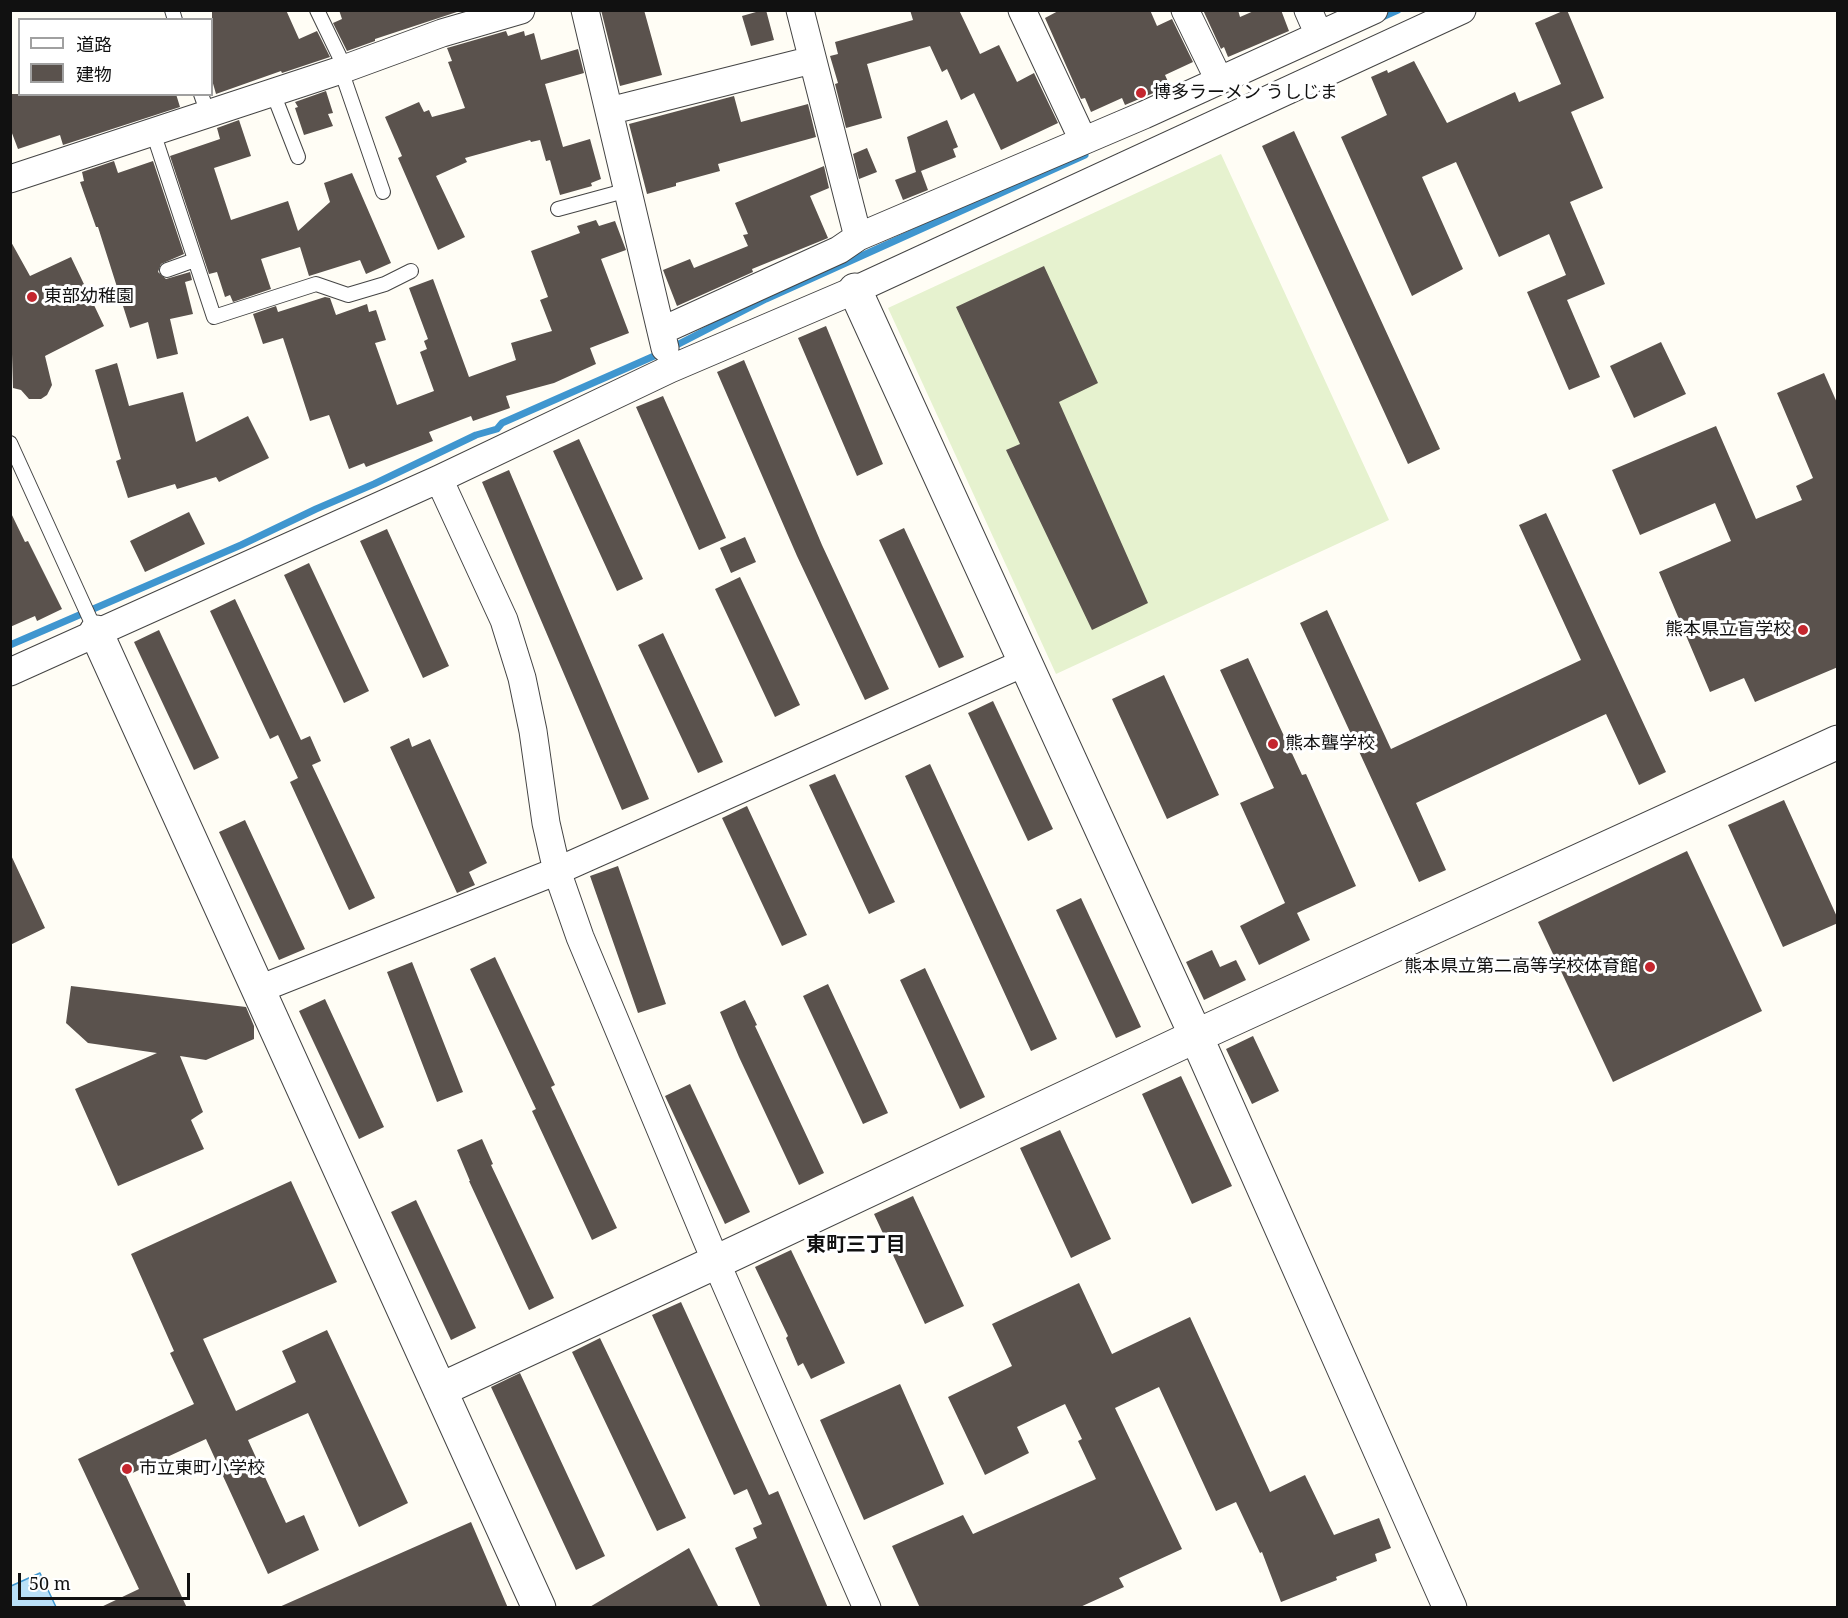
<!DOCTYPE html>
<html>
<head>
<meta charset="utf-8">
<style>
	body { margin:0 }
	#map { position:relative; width:1848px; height:1618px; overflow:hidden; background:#fffdf5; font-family:"Noto Serif","Noto Sans JP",serif }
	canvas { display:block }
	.frame { position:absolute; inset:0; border:12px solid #111; pointer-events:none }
	.legend { position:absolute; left:18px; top:18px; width:195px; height:78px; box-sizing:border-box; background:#fff; border:2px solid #a0a0a0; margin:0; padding:8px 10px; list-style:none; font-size:18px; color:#111 }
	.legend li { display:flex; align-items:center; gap:12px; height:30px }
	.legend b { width:30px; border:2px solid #a0a0a0 }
	.scale { position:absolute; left:18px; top:1573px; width:172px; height:27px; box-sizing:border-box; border:3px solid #111; border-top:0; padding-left:8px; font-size:18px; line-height:21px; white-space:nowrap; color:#111; -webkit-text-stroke:4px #fff; paint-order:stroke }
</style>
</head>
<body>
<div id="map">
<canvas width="1848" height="1618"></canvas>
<div class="frame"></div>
<ul class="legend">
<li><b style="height:8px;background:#fff"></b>道路</li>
<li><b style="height:16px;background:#5a524d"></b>建物</li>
</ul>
<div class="scale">50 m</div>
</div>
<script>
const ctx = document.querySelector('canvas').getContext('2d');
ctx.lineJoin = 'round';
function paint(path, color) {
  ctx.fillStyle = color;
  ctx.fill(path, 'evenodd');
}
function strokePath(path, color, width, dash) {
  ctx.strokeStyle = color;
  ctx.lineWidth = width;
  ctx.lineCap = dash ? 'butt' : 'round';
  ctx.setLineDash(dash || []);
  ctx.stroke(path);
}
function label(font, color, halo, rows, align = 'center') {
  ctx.font = font + ' "Noto Serif","Noto Sans JP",serif';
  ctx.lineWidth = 6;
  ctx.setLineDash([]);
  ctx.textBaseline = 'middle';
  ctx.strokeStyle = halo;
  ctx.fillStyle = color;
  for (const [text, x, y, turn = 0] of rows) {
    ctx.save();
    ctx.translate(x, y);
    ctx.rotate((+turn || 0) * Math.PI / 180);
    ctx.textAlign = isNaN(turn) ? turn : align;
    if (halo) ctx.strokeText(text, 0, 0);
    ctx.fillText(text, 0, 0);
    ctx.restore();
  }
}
paint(new Path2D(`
	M1221 154 1389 520 1056 674 888 308Z`), '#e6f2cf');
const water = new Path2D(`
	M40 1573 56 1607H11V1586Z`);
paint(water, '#b9e0f7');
strokePath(water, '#3f96cf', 1.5);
strokePath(new Path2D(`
	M1378 19 1398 10
	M671 348 766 299 1085 155
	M10 645 241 545 316 509 374 484 476 435 497 429 502 423 661 353`), '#3f96cf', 7);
paint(new Path2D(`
	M212 10H286L299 39 317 31 330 57 282 73 281 71 216 94 212 80Z
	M339 10H463L375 39V41L347 51 333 23 342 19Z
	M601 10H644L662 75 620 86Z
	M763 10H766L774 40 751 46 742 16Z
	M910 10H959L980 54 999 45 1017 82 1034 73 1058 123 1001 150 974 93 961 100 947 69 942 72 930 46 867 64 882 118 846 128 835 84 838 83 830 56 838 54 835 42 913 20Z
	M1060 10H1150L1157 26 1172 19 1193 62 1165 75 1170 86 1125 105 1122 98 1091 112 1085 98 1081 99 1045 18Z
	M1203 10H1238L1240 17 1256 10H1281L1289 31 1228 57 1224 47 1221 49Z
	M1565 10H1567L1604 98 1571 112 1603 188 1570 202 1605 284 1567 300 1600 377 1569 390 1527 292 1566 275 1549 234 1499 257 1456 162 1422 177 1463 269 1412 296 1341 137 1387 115 1371 77 1387 70 1388 73 1414 61 1447 123 1515 92 1519 102 1561 84 1535 23Z
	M506 31 508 36 524 31 525 36 534 33 541 60 578 49 584 73 545 84 563 147 590 139 601 179 591 183 592 186 560 195 550 160 546 161 540 140 531 142 530 140 465 158 467 162 436 176 465 237 438 250 398 158 402 156 385 117 419 102 424 112 429 110 432 117 465 108 448 62 452 61 447 48Z
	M326 91 333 113 328 114 333 126 304 135 295 108 298 107 295 102Z
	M10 94H176L180 107 63 145 60 135 18 149 10 128Z
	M734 96 741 122 808 104 816 137 718 164 720 171 676 183V186L647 194 629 124Z
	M239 120 251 156 214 168 231 220 288 201 298 231 330 202 324 183 352 173 391 263 366 274 360 260 309 276 300 247 261 259 271 289 233 302 230 295 225 297 217 272 209 274 170 156 220 139 217 128Z
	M947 120 958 147 953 149 956 157 921 171 928 190 903 200 895 180 916 172 907 137Z
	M1294 131 1440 449 1408 464 1262 146Z
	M867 148 877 172 859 179 853 154Z
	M114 161 118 173 153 161 184 254 161 264 158 272 166 279 190 272 192 280 185 282 193 314 170 319 178 354 157 359 148 322 130 328 98 227H96L80 182 84 181 82 172Z
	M824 166 829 188 810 196 828 238 752 269 753 272 677 306 663 270 690 259 694 268 748 246 743 235 748 234 735 203Z
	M596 220 599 226 615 221 626 250 601 259 629 333 590 348 596 364 554 383 506 396 510 408 473 421 471 416 429 432 433 441 366 467 364 463 349 469 329 415 310 421 283 338 263 344 253 314 276 306 278 312 325 297 330 298 336 315 367 304 369 312 376 310 386 340 375 343 397 405 434 391 420 352 427 349 424 341 428 339 409 288 433 279 469 377 516 360 511 343 552 331 540 300 548 297 531 251 580 233 577 226Z
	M10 240 30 276 71 257 104 326 45 356 52 385 47 395 41 399H29L21 390 13 388 12 354H10Z
	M1044 266 1098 383 1059 402 1148 603 1092 630 1006 450 1020 444 956 307Z
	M826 326 883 464 857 476 798 338Z
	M1661 342 1686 394 1634 418 1610 366Z
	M744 360 822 545 889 689 865 700 797 556 717 372Z
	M117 363 129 406 183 392 196 442 248 416 269 458 219 482 216 477 177 489 175 484 128 498 116 461 121 459 95 370Z
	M1824 373 1838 405V667L1755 702 1744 678 1710 692 1659 572 1731 541 1715 503 1640 535 1612 470 1716 426 1756 519 1802 500 1796 486 1813 478 1777 393Z
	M663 396 726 538 699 550 636 407Z
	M579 439 643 579 617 591 553 451Z
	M509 470 649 799 622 810 482 482Z
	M10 511 25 542 28 541 62 609 37 621 35 616 10 627Z
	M189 512 205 544 145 572 130 541Z
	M1546 513 1666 772 1639 785 1606 714 1416 803 1446 870 1419 882 1300 623 1327 610 1391 749 1581 660 1519 525Z
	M904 528 964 657 939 668 879 540Z
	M387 529 449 666 423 678 360 541Z
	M745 537 756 562 731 573 720 548Z
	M309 563 369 691 344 703 284 575Z
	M740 577 800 705 775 717 715 589Z
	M235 599 301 740 310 736 321 761 312 765 375 898 349 910 290 782 298 778 278 735 270 739 210 611Z
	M159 630 219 758 194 770 134 642Z
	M663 633 723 762 698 773 638 645Z
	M1248 658 1302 775 1306 774 1356 886 1297 913 1310 940 1259 965 1240 926 1285 903 1240 803 1274 788 1220 670Z
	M1164 675 1219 795 1167 819 1112 699Z
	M993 701 1053 829 1028 841 968 713Z
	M409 738 412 747 430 739 487 863 469 872 475 885 457 893 390 747Z
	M930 764 1057 1039 1031 1051 905 776Z
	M835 774 895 902 869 914 809 785Z
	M1784 800 1838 919V923L1783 947 1728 825Z
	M747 806 807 935 782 946 722 818Z
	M245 820 305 949 279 960 219 832Z
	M1687 851 1762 1011 1613 1082 1538 922Z
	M10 853 45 928 10 945Z
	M618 866 666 1004 638 1013 590 876Z
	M1081 898 1141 1027 1116 1038 1056 910Z
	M1212 950 1220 967 1236 960 1246 980 1204 1000 1186 962Z
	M495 957 555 1085 551 1087 617 1228 592 1240 532 1111 536 1109 470 969Z
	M412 962 463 1092 437 1102 387 972Z
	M925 968 985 1097 960 1109 900 980Z
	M828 984 888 1113 863 1124 803 996Z
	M71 986 246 1007 254 1026V1039L206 1060 180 1056 203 1112 191 1120 204 1149 118 1186 75 1089 157 1053 88 1043 66 1023Z
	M325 999 384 1127 359 1139 299 1011Z
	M745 1000 757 1025 755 1026 824 1173 799 1185 739 1057 720 1012Z
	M1253 1036 1279 1091 1252 1104 1226 1049Z
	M1181 1076 1232 1186 1192 1204 1142 1094Z
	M690 1084 750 1212 725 1224 665 1096Z
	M1060 1130 1111 1239 1071 1258 1020 1148Z
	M482 1139 493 1164 491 1165 554 1298 529 1310 469 1181H470L457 1150Z
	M291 1181 337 1282 203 1339 236 1411 296 1382 282 1351 327 1330 408 1503 359 1527 308 1413 248 1440 286 1523 304 1515 319 1550 268 1574 206 1439 126 1476 187 1608H99L139 1589 78 1459 194 1404 170 1353 174 1351 131 1254Z
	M913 1196 964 1306 925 1324 874 1214Z
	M416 1200 476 1328 451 1340 391 1212Z
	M791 1250 845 1363 811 1379 803 1363 798 1366 786 1338 788 1336 755 1267Z
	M1079 1283 1112 1354 1190 1317 1270 1492 1305 1475 1334 1535 1379 1518 1391 1548 1375 1554 1377 1561 1336 1577 1337 1580 1281 1602 1262 1552 1260 1553 1236 1502 1216 1511 1159 1387 1115 1408 1182 1549 1119 1578 1124 1587 1078 1608H920L892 1546 963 1515 973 1534 1096 1479 1078 1441 1082 1439 1065 1404 1017 1427 1029 1453 985 1475 948 1397 1012 1366 992 1324Z
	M681 1302 769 1495 778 1491 828 1608H761L735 1548 757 1538 753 1528 762 1524 747 1489 734 1495 652 1315Z
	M600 1338 686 1518 657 1531 572 1352Z
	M520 1373 605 1556 576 1570 491 1387Z
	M900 1384 944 1484 864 1520 820 1420Z
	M471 1522 508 1608H277L383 1561Z
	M689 1548 719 1608H588L669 1560Z`), '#5a524d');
const service = new Path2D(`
	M172 10 175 20
	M317 10 345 68
	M341 70 383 192
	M273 93 298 157
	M201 94 208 114
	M153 132 214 317 316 284 348 295 385 284 411 271
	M558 209 628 190
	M167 270 195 260
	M10 443 96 632`);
const minor = new Path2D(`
	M585 10 665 348
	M800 10 858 237
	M1022 10 1083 140
	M1185 10 1219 80
	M1308 10 1319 35
	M609 111 812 60
	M10 179 341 70 442 33 521 10
	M661 331 839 250 858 237 1144 115 1374 10
	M439 479 504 620 522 678 533 731 546 823 557 871 580 937 716 1262 867 1608
	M10 672 439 479 670 369 855 290 1462 10
	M257 990 557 871 1026 662`);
const tertiary = new Path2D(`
	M855 290 1196 1036 1450 1608
	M96 632 539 1608
	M440 1390 716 1262 1196 1036 1838 742`);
strokePath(service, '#444', 16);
strokePath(minor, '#444', 29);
strokePath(tertiary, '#444', 35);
strokePath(service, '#fff', 14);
strokePath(minor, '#fff', 27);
strokePath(tertiary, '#fff', 33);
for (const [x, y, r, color] of [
	[1141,93,6,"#c4262e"],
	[32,297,6,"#c4262e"],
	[1803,630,6,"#c4262e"],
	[1273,744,6,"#c4262e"],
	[1650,967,6,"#c4262e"],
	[127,1469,6,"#c4262e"]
]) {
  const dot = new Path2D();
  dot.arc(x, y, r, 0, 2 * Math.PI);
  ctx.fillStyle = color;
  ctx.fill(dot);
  strokePath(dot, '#fff', 2);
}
label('18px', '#111', '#fff', [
	["博多ラーメン うしじま",1153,93],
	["東部幼稚園",44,297],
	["熊本県立盲学校",1791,630,"right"],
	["熊本聾学校",1285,744],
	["熊本県立第二高等学校体育館",1638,967,"right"],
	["市立東町小学校",139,1469]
], 'left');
label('bold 20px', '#111', '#fff', [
	["東町三丁目",856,1245]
]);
</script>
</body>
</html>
